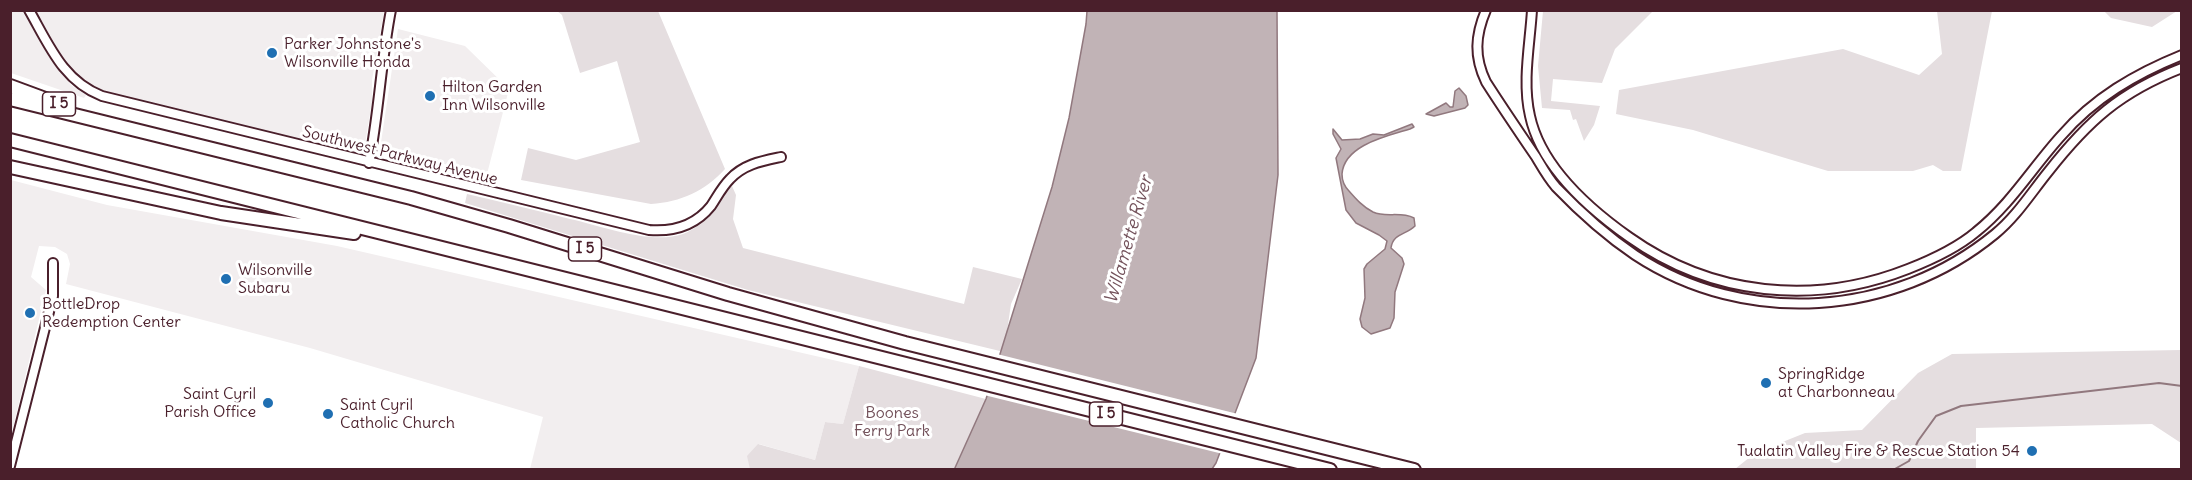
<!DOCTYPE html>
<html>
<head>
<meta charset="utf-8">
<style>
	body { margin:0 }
	#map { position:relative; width:2192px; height:480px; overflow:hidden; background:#fff; font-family:Delius,sans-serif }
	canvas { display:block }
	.frame { position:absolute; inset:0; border:12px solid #4a1f2b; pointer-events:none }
</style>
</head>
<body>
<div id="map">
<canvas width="2192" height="480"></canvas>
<div class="frame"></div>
</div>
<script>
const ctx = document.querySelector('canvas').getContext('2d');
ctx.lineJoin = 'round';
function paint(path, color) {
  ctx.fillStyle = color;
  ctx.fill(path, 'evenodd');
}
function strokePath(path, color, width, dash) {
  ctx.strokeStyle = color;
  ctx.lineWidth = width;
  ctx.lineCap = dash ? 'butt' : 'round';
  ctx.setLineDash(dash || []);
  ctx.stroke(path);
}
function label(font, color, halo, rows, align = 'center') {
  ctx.font = font + ' Delius,sans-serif';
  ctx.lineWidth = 6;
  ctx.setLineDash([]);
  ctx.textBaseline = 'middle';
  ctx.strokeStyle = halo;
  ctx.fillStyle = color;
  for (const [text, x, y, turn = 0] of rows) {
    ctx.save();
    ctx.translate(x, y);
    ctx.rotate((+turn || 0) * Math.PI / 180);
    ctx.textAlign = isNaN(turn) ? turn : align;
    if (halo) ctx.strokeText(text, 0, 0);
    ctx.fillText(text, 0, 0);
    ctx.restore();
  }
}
paint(new Path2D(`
	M11 10 22 11 60 72 71 85 86 95 84 98 11 73Z
	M377 10 384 12 372 80V102L365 144 361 151 352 153 93 88 80 81 68 67 36 11Z
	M398 29 465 46 509 89 487 174 380 149Z
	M11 180 107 205 337 246 859 366 843 424 825 422 815 460 759 444 750 469H530L543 417 310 348 66 284 70 264 67 254 55 247 39 246 31 277 46 290 11 436Z`), '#f2eeef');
paint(new Path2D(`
	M557 11H658L725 169C705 191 681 202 651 204L521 180 528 148 576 160 640 142 617 61 580 73 562 15Z
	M1543 11H1653L1615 49 1602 83 1553 79 1551 101 1600 106 1594 125 1584 141 1576 119 1573 120 1570 110 1542 108 1538 66Z
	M1937 11H1992L1961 171H1943L1933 165 1913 171H1828L1693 130 1616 114 1619 90 1843 49 1919 75 1942 54Z
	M2104 11H2177L2152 27 2111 18Z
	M732 186 736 195 733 219 743 248 964 304 973 267 1022 279 1011 304 1004 352 748 290 465 203 467 194C501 202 536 210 570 219 602 226 651 245 683 234 707 225 716 203 732 186Z
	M2181 350V443L2152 424 1976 428V469H1735L1755 453 1805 433 1862 430 1918 373 1952 354Z
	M859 366 986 399 954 469H750L747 456 758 444 815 460 825 422 843 424Z`), '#e5dee0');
const water = new Path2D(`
	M1087 11H1277L1278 175 1256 358 1216 463 1212 469 954 470 986 399 1052 187 1069 118 1086 24Z
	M1459 88 1466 96 1468 105 1465 108 1434 116 1426 114 1446 103 1450 107H1453L1455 91Z
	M1412 124 1414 127 1410 129C1387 136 1344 145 1342 174 1342 181 1344 186 1349 191 1356 199 1363 207 1373 212 1386 218 1400 211 1414 218L1415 226C1406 235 1393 233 1391 248L1402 258 1404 264 1395 292 1394 318 1390 328 1371 334 1362 327 1360 319 1365 298 1364 269 1367 264 1385 249 1387 241 1379 235 1356 223 1346 210 1336 158 1341 149 1333 134V129L1342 140 1360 139 1373 134 1384 135Z`);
paint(water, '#c1b3b6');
strokePath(water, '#91787e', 1.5);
paint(new Path2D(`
	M997 354 1238 414 1223 454 984 395Z`), '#fff');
strokePath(new Path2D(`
	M1893 470 1909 461 1918 441 1936 416 1961 406 2159 383 2182 386`), '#91787e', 2);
const tertiary = new Path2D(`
	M29 10C49 45 63 81 102 96L649 230C674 232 695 226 711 206 717 197 722 187 730 179 744 164 762 161 781 157
	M1486 10C1475 36 1474 57 1486 82 1502 107 1519 132 1536 157 1542 167 1548 178 1556 187 1580 212 1607 236 1635 255 1746 328 1894 317 1995 234 2016 217 2031 193 2048 172 2088 121 2120 92 2182 68
	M1532 10C1530 44 1522 82 1530 116 1541 167 1588 208 1629 237 1712 296 1814 306 1908 269 1931 260 1957 248 1976 232 2011 204 2032 168 2061 136 2094 98 2135 74 2182 55
	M369 163C379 112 381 61 391 10
	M10 466 53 296V263`);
const motorway = new Path2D(`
	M10 86 56 103
	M10 99 411 198 509 226 728 294 905 343 1414 470
	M10 140 1330 470
	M10 167 221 213 354 233`);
strokePath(tertiary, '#4a1f2b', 12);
strokePath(motorway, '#4a1f2b', 16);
strokePath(tertiary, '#fff', 8);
strokePath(motorway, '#fff', 12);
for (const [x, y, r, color] of [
	[272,53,6,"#1f6fb2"],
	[430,96,6,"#1f6fb2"],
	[226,279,6,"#1f6fb2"],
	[30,313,6,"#1f6fb2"],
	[1766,383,6,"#1f6fb2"],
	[268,403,6,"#1f6fb2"],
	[328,414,6,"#1f6fb2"],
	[2032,451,6,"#1f6fb2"]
]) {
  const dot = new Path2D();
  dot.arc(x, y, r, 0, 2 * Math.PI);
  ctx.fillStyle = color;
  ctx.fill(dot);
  strokePath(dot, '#fff', 2);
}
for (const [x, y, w] of [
	[59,104,33],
	[585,249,33],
	[1106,414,33]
]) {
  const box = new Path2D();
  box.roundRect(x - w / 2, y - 12, w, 24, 4.5);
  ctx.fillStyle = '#fff';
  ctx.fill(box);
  strokePath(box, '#4a1f2b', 1.5);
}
label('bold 15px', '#4a1f2b', null, [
	["I 5",59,104],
	["I 5",585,249],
	["I 5",1106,414]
]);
label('16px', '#4a1f2b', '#fff', [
	["Parker Johnstone's",284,44],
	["Wilsonville Honda",284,62],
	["Hilton Garden",442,87],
	["Inn Wilsonville",442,105],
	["Wilsonville",238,270],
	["Subaru",238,288],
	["BottleDrop",42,304],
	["Redemption Center",42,322],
	["SpringRidge",1778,374],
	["at Charbonneau",1778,392],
	["Saint Cyril",256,394,"right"],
	["Parish Office",256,412,"right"],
	["Saint Cyril",340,405],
	["Catholic Church",340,423],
	["Tualatin Valley Fire & Rescue Station 54",2020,451,"right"]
], 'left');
label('16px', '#4a1f2b', '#fff', [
	["Southwest Parkway Avenue",400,156,14]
]);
label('16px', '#714f58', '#fff', [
	["Boones",892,413],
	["Ferry Park",892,431]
]);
label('italic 18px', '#74535c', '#fff', [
	["Willamette River",1129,240,-74]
]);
</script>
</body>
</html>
